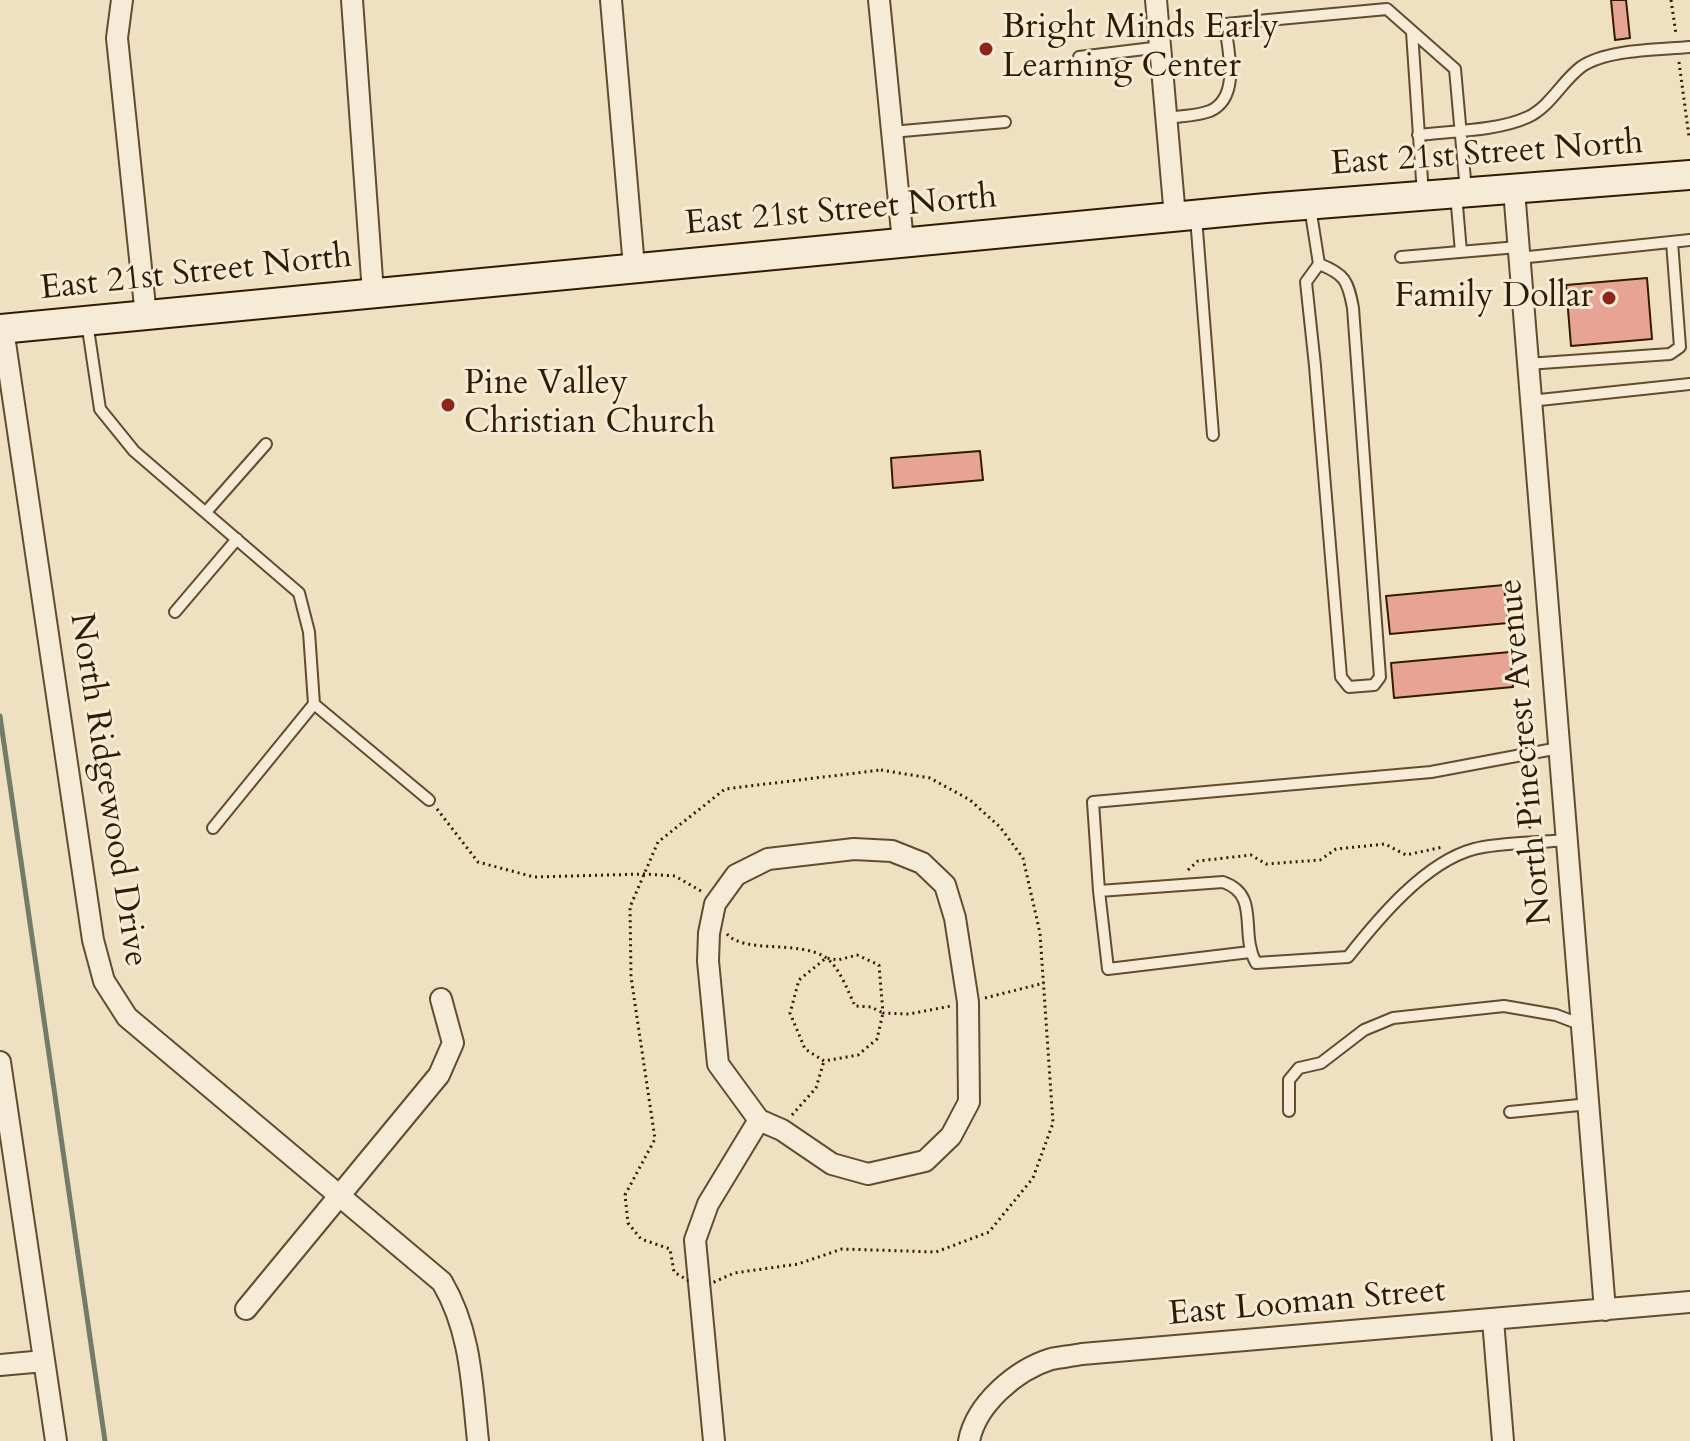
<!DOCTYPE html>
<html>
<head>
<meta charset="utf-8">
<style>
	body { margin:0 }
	canvas { display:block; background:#f0e0c2 }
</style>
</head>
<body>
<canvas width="1690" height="1441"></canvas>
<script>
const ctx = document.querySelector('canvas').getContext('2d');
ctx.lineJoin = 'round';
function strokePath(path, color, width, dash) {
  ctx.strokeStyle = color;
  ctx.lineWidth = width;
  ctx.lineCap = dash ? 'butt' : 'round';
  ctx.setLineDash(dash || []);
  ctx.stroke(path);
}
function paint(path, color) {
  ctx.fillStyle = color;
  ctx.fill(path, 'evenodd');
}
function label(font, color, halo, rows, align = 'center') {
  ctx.font = font + ' Cardo,serif';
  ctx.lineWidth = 6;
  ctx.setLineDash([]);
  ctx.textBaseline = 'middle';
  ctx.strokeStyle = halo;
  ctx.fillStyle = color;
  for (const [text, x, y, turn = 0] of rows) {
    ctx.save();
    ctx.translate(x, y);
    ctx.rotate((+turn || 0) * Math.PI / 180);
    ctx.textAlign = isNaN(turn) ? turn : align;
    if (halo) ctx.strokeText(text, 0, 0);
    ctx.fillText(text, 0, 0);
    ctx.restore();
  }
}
strokePath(new Path2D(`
	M0 716 105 1441`), '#717d68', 5);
const building = new Path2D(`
	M1611 0H1626L1630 38 1615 40Z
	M1647 278 1652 339 1571 346 1566 285Z
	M980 451 983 480 893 488 891 458Z
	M1504 585 1508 623 1390 634 1386 596Z
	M1510 652 1513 687 1394 698 1391 663Z`);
paint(building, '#e7a495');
strokePath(building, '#311b00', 2);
const lane = new Path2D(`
	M1412 32 1423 195
	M1079 57 1161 47
	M1167 118C1181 116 1197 116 1210 111 1241 97 1228 51 1225 24L1387 9 1455 69 1466 191
	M891 132 1005 122
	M1418 135C1451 131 1498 131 1528 117 1550 107 1562 81 1581 67 1606 49 1660 50 1690 47
	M1456 194 1461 252
	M1310 207 1319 264C1345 274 1348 281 1353 308L1380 677 1374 685 1349 687 1341 677 1315 366 1306 282 1319 264
	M1196 217 1213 435
	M1401 257 1518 247
	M1519 258 1690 240
	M87 322 100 409 134 451 299 593 309 632 314 704 429 800
	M1527 364 1670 354 1680 347 1672 242
	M1530 401 1690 384
	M206 512 266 444
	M175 612 237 539
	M1559 748 1431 772 1093 802 1099 891 1223 882C1261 895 1239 932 1256 963L1348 957C1378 919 1425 862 1474 849 1499 842 1539 843 1566 840
	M213 828 314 704
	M1099 891 1108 969 1250 952
	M1289 1111V1080L1299 1068 1321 1063 1364 1030 1393 1018 1504 1006 1556 1015 1582 1025
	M1510 1112 1589 1104`);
const street = new Path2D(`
	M122 0 117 38 146 316
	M352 0 373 293
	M611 0 634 267
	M879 0 903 242
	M1156 0 1175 217
	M1514 190 1605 1310
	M3 329 93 940 104 981 127 1017 442 1282C471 1331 472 1385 478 1441
	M0 1062 56 1441
	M246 1309 439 1075 453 1043 441 999
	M1493 1320 1503 1441
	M0 1365 44 1361
	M714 1441 695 1240 708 1204 759 1120 782 1130 832 1164 868 1174 925 1161 951 1136 969 1102 968 1002 955 918 945 885 922 863 892 851 854 849 768 859 736 875 715 904 709 933 708 961 718 1064 759 1120
	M969 1441C976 1404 1016 1370 1051 1359 1061 1357 1072 1356 1082 1354L1690 1302`);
const secondary = new Path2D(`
	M0 329 1266 208 1690 175`);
strokePath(lane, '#614c30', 14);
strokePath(street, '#614c30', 24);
strokePath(secondary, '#311b00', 32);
strokePath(new Path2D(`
	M1671 0 1676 34
	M1679 62 1689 137
	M881 770 930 778 970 800 1000 827 1023 858 1040 933 1053 1123 1033 1178 989 1232 936 1252 842 1249 798 1264 734 1273 701 1288 674 1272 670 1249 641 1239 628 1223 625 1195 655 1139 631 977 630 907 658 842 725 789Z
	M437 809 478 862 534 877 644 874 675 876 701 891
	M1529 828 1545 810
	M1188 870 1198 861 1251 855 1266 864 1320 860 1336 849 1385 844 1406 855 1443 847
	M727 934C745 954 798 940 825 957 839 966 848 991 855 1006L871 1007 883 1013 877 1039 858 1055 824 1061 805 1049 790 1013 799 980 826 958 838 960 857 955 879 965 883 1013 909 1014 951 1006
	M985 998 1044 983
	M792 1115 816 1088 824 1061`), '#311b00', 3, [2, 4]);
strokePath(lane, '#f5ebd7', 10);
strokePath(street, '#f5ebd7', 20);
strokePath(secondary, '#f5ebd7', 28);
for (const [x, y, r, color] of [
	[986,49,8,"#8f2418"],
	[1609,298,8,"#8f2418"],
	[448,405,8,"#8f2418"]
]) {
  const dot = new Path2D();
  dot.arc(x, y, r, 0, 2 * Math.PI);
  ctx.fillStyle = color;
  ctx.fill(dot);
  strokePath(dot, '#f5ebd7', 3);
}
label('34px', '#311b00', '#f5ebd7', [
	["Bright Minds Early",1002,29],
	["Learning Center",1002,68],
	["Family Dollar",1593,298,"right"],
	["Pine Valley",464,385],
	["Christian Church",464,424]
], 'left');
label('34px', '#311b00', '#f5ebd7', [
	["East 21st Street North",1487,155,-4],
	["East 21st Street North",841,212,-5],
	["East 21st Street North",196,274,-6],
	["North Pinecrest Avenue",1527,752,-95],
	["North Ridgewood Drive",107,790,81],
	["East Looman Street",1307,1304,-5]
]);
</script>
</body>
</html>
